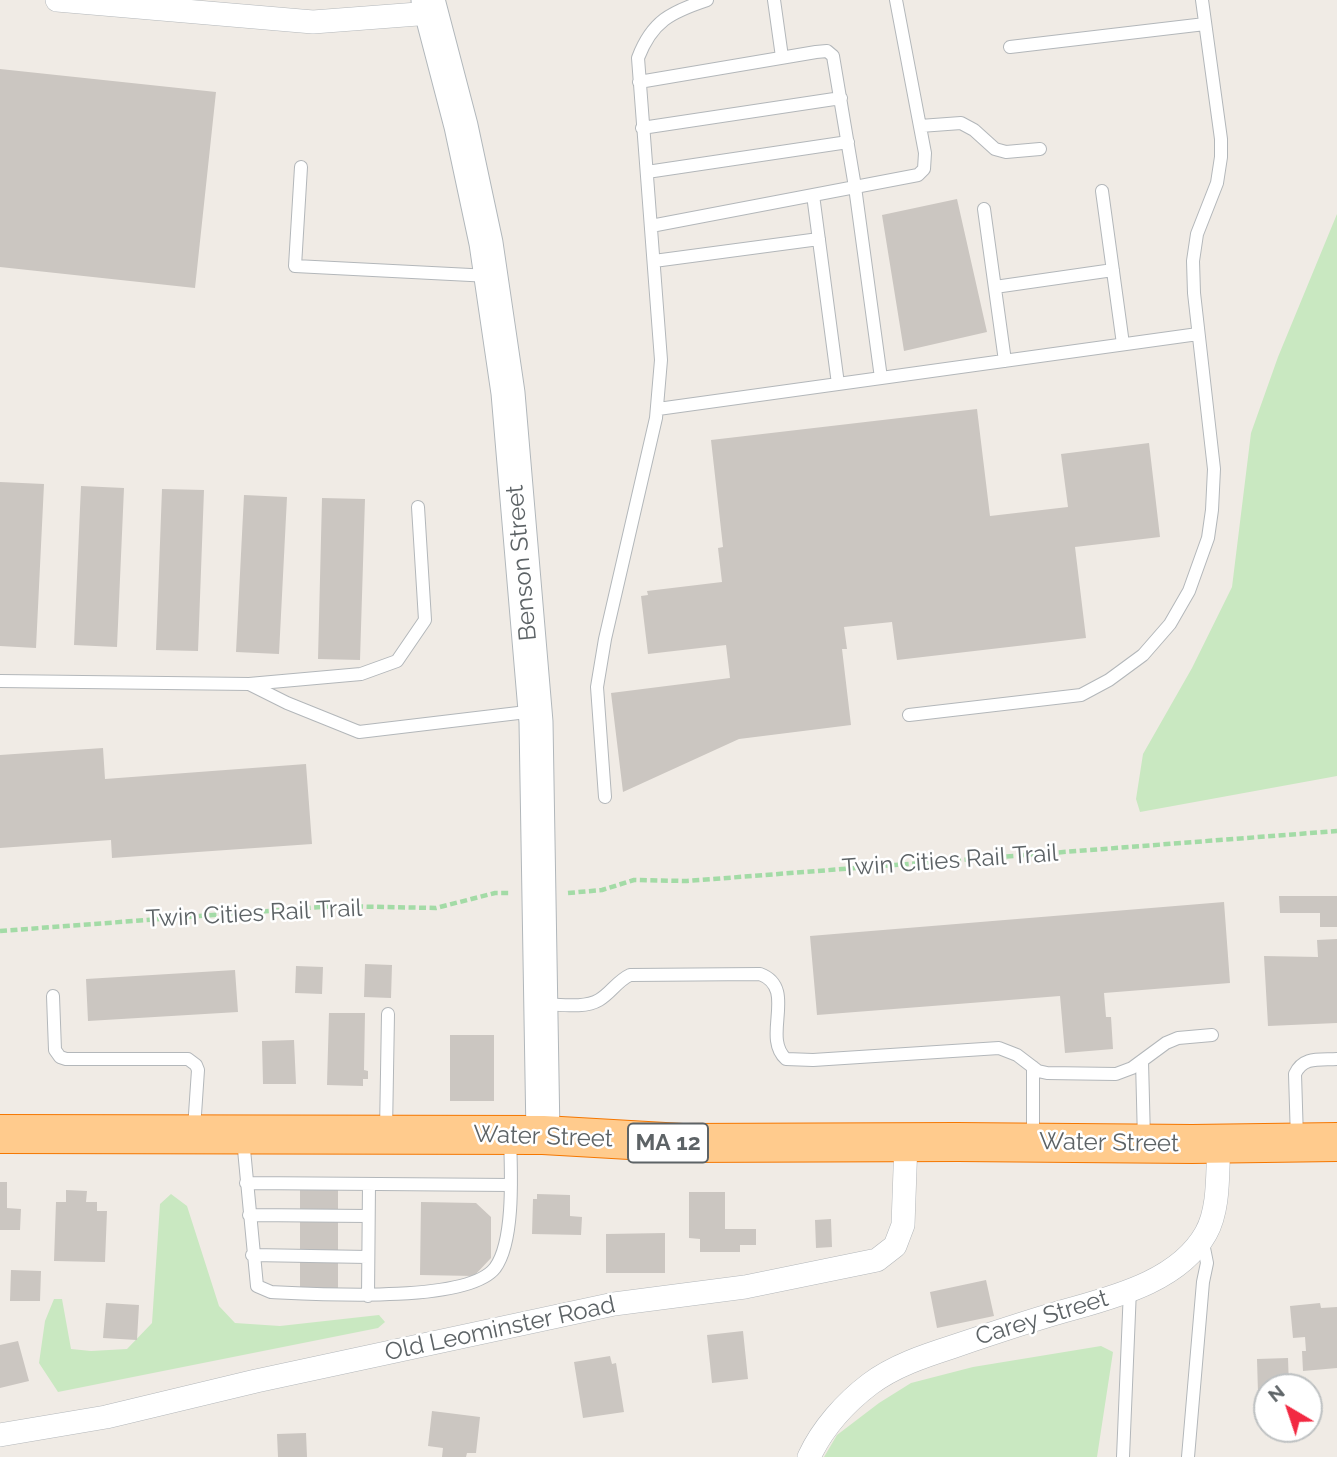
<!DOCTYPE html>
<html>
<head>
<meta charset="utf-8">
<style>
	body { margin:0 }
	#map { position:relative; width:1337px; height:1457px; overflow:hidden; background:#f0ebe5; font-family:Raleway,sans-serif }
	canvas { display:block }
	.north { position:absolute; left:1253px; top:1373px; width:70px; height:70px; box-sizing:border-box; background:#fff; border:2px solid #bec1c2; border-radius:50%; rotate:321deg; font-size:19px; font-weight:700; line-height:28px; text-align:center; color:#5d6366 }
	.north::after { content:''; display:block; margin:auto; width:24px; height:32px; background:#f22942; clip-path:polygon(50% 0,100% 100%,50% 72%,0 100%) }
</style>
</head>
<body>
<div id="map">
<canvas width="1337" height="1457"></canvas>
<div class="north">N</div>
</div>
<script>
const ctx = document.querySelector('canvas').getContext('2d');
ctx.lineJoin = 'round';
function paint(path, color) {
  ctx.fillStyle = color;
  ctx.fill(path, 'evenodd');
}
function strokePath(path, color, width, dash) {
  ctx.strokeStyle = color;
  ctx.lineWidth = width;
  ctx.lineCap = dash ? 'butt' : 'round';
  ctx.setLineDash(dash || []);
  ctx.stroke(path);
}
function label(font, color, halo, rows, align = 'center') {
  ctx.font = font + ' Raleway,sans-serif';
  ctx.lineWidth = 5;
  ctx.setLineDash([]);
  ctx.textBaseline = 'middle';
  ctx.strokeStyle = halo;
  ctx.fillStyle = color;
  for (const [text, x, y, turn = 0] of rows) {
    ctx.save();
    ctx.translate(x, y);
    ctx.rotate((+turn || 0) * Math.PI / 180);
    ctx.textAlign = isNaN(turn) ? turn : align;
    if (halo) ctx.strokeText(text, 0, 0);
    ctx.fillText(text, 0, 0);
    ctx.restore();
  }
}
paint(new Path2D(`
	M1337 214V776L1140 812 1136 799 1143 754 1192 668 1232 587 1251 433 1278 357Z
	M171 1194 187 1206 219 1306 235 1323 280 1326 379 1315 385 1322 378 1328 58 1392 39 1363 45 1321 54 1299H62L71 1349 91 1351 127 1349 152 1323 160 1204Z
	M1101 1346 1113 1352 1097 1457H824L837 1435 879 1403 911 1383 973 1367Z`), '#c9e8c1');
paint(new Path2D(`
	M0 69 216 92 195 288 0 267Z
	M957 199 987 332 904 351 882 215Z
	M977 409 990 516 1068 507 1061 454 1149 443 1160 537 1075 547 1086 638 897 660 892 622 844 627 847 649H842L851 725 739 739 623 792 611 693 730 678 726 645 648 654 641 596 648 595 647 591 722 582 718 548 723 547 711 440Z
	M0 482 44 484 36 648 0 646Z
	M81 486 124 488 117 647 74 645Z
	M162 489 204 490 198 651 156 650Z
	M244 495 287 497 279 654 236 652Z
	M322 498 365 499 360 660 318 659Z
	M103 748 105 779 306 764 312 844 112 858 111 840 0 848V755Z
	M1279 896H1337V927H1320V913H1280Z
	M1224 902 1230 983 1104 993 1106 1017H1111L1113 1049 1065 1053 1060 996 817 1015 810 936Z
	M1337 939V1023L1268 1026 1264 956 1318 957 1317 940Z
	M365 964 392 965 391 998 364 997Z
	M296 966 323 967 322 994 295 993Z
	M235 970 238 1012 88 1021 86 979Z
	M329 1013H365L364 1070 368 1071V1079H363V1086L327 1085Z
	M450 1035H494V1101H450Z
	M294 1040 296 1084H263L262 1041Z
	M300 1178 338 1179V1288H300Z
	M0 1182H7V1208L21 1209 20 1230H0Z
	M66 1190 87 1191 86 1202H97V1211H107L105 1262 54 1261 56 1202H66Z
	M689 1192H725V1229H756V1245H740V1252H700V1239L689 1238Z
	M537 1194 570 1195V1216L582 1217 581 1235 532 1234 533 1199H537Z
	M421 1202 476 1203 491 1217V1258L474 1276 420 1275Z
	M831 1219 832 1247 816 1248 815 1220Z
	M665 1233V1273H606V1234Z
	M11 1270 41 1271 40 1301H10Z
	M986 1280 994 1316 937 1328 930 1292Z
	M106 1303 139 1305 137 1340 103 1338Z
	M1320 1303 1321 1308 1337 1307V1368L1303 1371 1302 1351H1306L1305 1337 1293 1338 1290 1306Z
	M743 1331 748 1379 712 1383 707 1335Z
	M18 1341 29 1381 0 1388V1345Z
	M610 1356 612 1364 616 1363 624 1412 583 1418 574 1362Z
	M1288 1358 1289 1387H1267V1392L1258 1393 1257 1359Z
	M432 1411 480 1417 476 1453H467L466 1457H442L443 1448 428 1446Z
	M306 1433 307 1457H278L277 1434Z`), '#cbc6c1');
const lane = new Path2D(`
	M774 0 782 57
	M1010 47 1205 24
	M639 82 816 52 827 51 833 56 855 187 881 378
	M920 126 961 123 974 130 995 149 1006 152 1040 149
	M642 128 841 98
	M301 167 295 266 490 276
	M647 172 848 142
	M1102 191 1123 344
	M813 195 838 384
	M984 209 1005 361
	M651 226 918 175 924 169 925 153 896 0
	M654 261 819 239
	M995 287 1113 270
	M658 409 1198 334
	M0 681 249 684 287 703 359 732 535 711
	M249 684 361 674 397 661 425 620 418 507
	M909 715 1081 695 1109 680 1143 655 1170 624 1189 591 1208 538 1212 510 1214 469 1194 293 1193 261 1197 234 1217 183 1221 157V139L1202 0
	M605 797 597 687 605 639 656 418 661 360 638 58C652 21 671 12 707 0
	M53 996 55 1050 60 1057 66 1059H188L196 1065 198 1070 194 1129
	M541 1004C558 1004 584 1009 599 1000 611 993 617 981 630 975L760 974C798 988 761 1037 786 1059L813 1060 999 1048 1017 1055 1038 1071 1047 1073 1116 1074 1132 1068 1166 1043 1178 1038 1212 1035
	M1142 1061 1144 1140
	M1033 1067V1139
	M386 1131 388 1014
	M243 1139 257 1286 271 1292C315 1294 467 1304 495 1268 515 1241 511 1170 510 1137
	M1297 1139 1295 1074C1303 1056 1320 1060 1337 1059
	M246 1183 511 1185
	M249 1215 368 1216
	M252 1255 368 1257
	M368 1296 369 1184
	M1123 1457 1130 1289
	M1188 1457 1203 1282 1207 1263 1202 1238`);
const street = new Path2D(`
	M57 0 313 22 431 13
	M0 1435 106 1417 256 1381 614 1304 745 1287 877 1260 895 1246 903 1225 906 1142
	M809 1457C822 1429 845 1403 870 1384 894 1366 924 1356 952 1347 993 1333 1034 1319 1075 1308 1122 1295 1181 1278 1206 1233 1220 1208 1217 1171 1219 1144`);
const secondary = new Path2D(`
	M428 0 461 126 486 243 508 393 536 722 543 1135`);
const highway = new Path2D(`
	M0 1134 543 1135 682 1143 957 1142 1192 1144 1337 1142`);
strokePath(lane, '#b3b7ba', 14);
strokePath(street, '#b3b7ba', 24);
strokePath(secondary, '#b1b7bb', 35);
strokePath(highway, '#f57700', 40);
strokePath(new Path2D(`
	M568 893 602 890 634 880 687 881 1337 831
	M0 931 334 906 436 908 495 893H511`), '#a3dba6', 4.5, [7, 3.5]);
strokePath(lane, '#fff', 12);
strokePath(street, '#fff', 23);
strokePath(secondary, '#fff', 33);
strokePath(highway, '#ffcb8d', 38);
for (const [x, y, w] of [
	[668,1143,80]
]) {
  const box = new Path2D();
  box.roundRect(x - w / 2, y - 19.5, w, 39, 5);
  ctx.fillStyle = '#fff';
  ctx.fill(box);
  strokePath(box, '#5d6366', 2);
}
label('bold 23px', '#5d6366', null, [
	["MA 12",668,1143]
]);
label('24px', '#5d6366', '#fff', [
	["Benson Street",522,563,-95],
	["Twin Cities Rail Trail",950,861,-4],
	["Twin Cities Rail Trail",254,914,-3],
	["Water Street",543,1137,2],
	["Water Street",1109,1143,1],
	["Carey Street",1042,1318,-17],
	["Old Leominster Road",500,1329,-12]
]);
</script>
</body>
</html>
